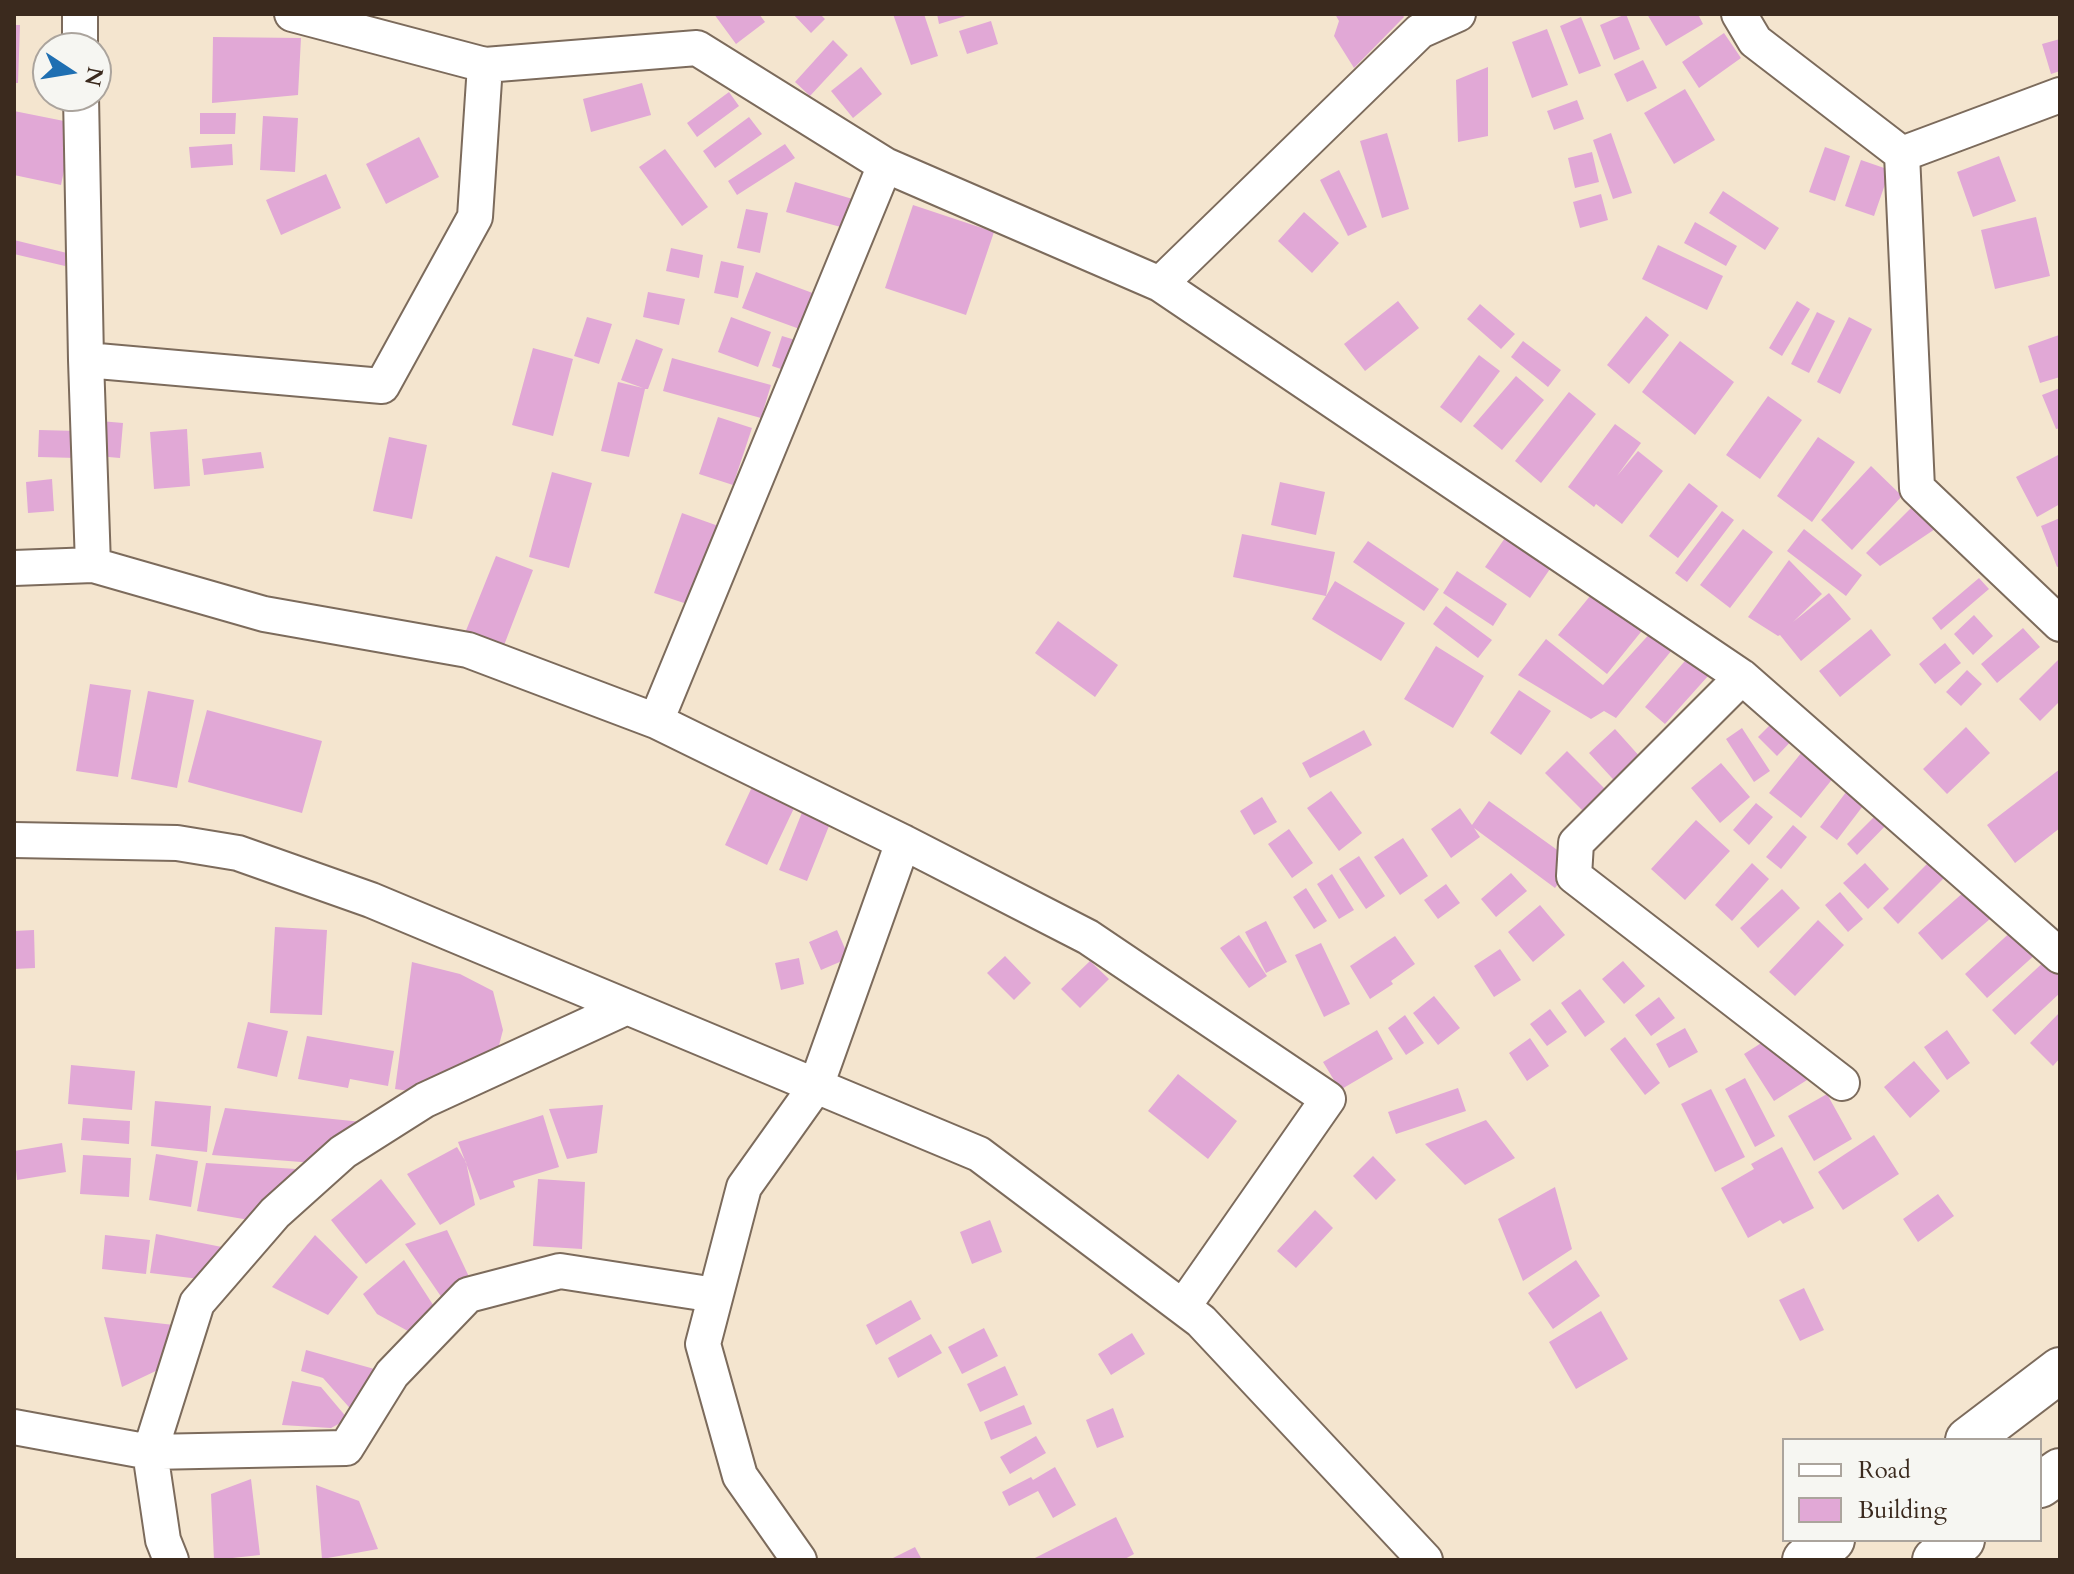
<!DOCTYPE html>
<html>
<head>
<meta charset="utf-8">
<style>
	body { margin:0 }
	#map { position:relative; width:2074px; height:1574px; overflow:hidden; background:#f4e5cf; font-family:Cardo,serif }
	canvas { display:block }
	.frame { position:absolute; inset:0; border:16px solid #3b2a1e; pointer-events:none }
	.legend { position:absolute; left:1782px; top:1438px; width:260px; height:104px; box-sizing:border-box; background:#f6f6f2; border:2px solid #aba49d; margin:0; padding:10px 14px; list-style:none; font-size:24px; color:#3b2a1e }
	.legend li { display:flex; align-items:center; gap:16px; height:40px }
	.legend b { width:40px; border:2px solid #aba49d }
	.north { position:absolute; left:32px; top:32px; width:80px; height:80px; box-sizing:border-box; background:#f6f6f2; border:2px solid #aba49d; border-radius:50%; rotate:102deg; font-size:22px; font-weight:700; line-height:32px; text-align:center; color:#3b2a1e }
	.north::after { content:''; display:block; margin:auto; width:28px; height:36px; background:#1f6fb2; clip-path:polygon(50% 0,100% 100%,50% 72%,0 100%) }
</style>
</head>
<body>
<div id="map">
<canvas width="2074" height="1574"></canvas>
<div class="frame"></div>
<ul class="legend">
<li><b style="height:10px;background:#fff"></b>Road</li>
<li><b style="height:22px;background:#e1a8d6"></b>Building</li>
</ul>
<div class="north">N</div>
</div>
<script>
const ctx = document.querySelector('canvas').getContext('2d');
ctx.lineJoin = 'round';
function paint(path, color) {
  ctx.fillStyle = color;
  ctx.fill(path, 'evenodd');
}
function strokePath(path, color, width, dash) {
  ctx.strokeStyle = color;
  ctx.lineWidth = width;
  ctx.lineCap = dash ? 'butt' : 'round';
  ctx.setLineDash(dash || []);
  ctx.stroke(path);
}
paint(new Path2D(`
	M714 14H759L765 22 736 44Z
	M793 14H820L825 19 811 33Z
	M893 14H924L938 56 911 65Z
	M937 14H969V15L939 24Z
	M1335 14H1402L1404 17 1354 68 1334 36 1339 21Z
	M1626 14 1640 49 1614 60 1600 25Z
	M1647 14H1698L1703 24 1666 46Z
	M1581 17 1601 66 1579 74 1560 26Z
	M991 21 998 44 967 54 959 31Z
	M14 25H20L18 83H14Z
	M1547 29 1568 85 1532 98 1512 42Z
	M1724 33 1741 58 1699 88 1682 62Z
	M213 37 301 38 298 95 212 103Z
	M2060 39V71L2051 74 2042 44Z
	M833 40 848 55 810 96 795 82Z
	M1643 60 1657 88 1627 102 1614 74Z
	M861 67 882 94 853 118 831 91Z
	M1488 67V136L1458 142 1456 80Z
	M642 83 651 115 591 132 583 99Z
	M1685 89 1715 140 1674 164 1644 113Z
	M729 92 739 106 697 137 687 123Z
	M1577 100 1584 119 1554 130 1547 111Z
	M14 111 74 123 61 185 14 175Z
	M200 113H236L235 134H200Z
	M263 116 298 118 295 172 260 170Z
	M749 117 762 134 715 168 703 151Z
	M1387 133 1409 209 1382 218 1360 141Z
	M1611 133 1632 193 1613 199 1593 140Z
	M419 137 439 177 386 204 366 164Z
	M232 144 233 165 191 168 189 147Z
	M785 144 795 158 737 195 728 181Z
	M1825 147 1850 156 1835 201 1809 192Z
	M665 149 708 207 682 226 639 167Z
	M1592 152 1599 182 1575 188 1568 158Z
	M1999 156 2016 201 1973 217 1957 172Z
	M1861 160 1890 170 1874 216 1845 206Z
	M1339 170 1367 227 1348 236 1320 180Z
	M326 174 341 208 281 235 266 200Z
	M795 182 856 200 848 229 786 212Z
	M1723 191 1779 228 1765 250 1709 213Z
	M1601 194 1608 220 1580 228 1573 202Z
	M913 205 994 232 966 315 885 288Z
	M746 209 768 213 760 253 737 248Z
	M1304 212 1339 243 1312 273 1278 241Z
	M2036 217 2050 276 1995 289 1981 230Z
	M1695 222 1737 246 1726 266 1684 243Z
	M14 240 67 253 65 266 14 254Z
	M1658 245 1723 276 1707 310 1642 279Z
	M671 248 703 255 699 278 666 271Z
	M721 261 744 266 738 298 714 293Z
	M756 272 818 295 805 331 742 308Z
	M648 292 685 299 679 325 643 317Z
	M1398 301 1419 328 1365 371 1344 344Z
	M1797 301 1810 309 1782 356 1769 348Z
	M1480 304 1515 334 1501 349 1467 319Z
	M1817 312 1835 321 1809 373 1791 364Z
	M1646 316 1669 335 1629 384 1607 365Z
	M587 317 612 324 599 364 574 356Z
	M731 317 771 332 758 367 718 352Z
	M1849 317 1872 329 1840 394 1817 382Z
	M2059 335 2060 377 2040 383 2028 346Z
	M782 336 802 342 793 373 772 366Z
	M636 339 663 349 648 389H645L629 457 601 451 618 382 643 388 621 380Z
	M1523 341 1561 370 1548 387 1511 357Z
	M1680 341 1734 382 1695 435 1642 392Z
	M533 348 573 359 553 436 512 425Z
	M1479 355 1500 371 1461 423 1440 407Z
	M672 358 771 385 761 418 663 391Z
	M1516 376 1544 400 1502 450 1473 426Z
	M2060 388V428L2056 429 2042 395Z
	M1569 392 1596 414 1541 483 1515 461Z
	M1768 396 1802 420 1760 479 1726 455Z
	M718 417 752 428 733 485 699 474Z
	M100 421 123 423 120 458 97 456Z
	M1615 424 1641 443 1617 476 1638 451 1663 471 1622 524 1596 504 1594 507 1568 487Z
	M187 429 190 486 154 489 150 432Z
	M39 430 78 431 77 458 38 457Z
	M389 437 427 445 412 519 373 511Z
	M1818 437 1855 462 1812 522 1777 496Z
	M261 452 264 468 204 475 202 459Z
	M2060 454V504L2037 517 2016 477Z
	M1871 466 1902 496 1852 550 1821 520Z
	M552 472 592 483 569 568 529 557Z
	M52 479 54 511 28 513 26 482Z
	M1280 482 1325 492 1316 535 1271 525Z
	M1689 483 1718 506 1678 558 1649 536Z
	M1916 503 1944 523 1880 566 1866 553Z
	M1722 511 1734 520 1687 582 1675 573Z
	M682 513 724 528 696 607 654 593Z
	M2060 518V566L2057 567 2041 526Z
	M1518 519 1563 550 1530 598 1485 567Z
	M1743 529 1773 552 1730 608 1700 585Z
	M1804 529 1862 575 1846 596 1787 551Z
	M1242 534 1335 552 1326 596 1335 581 1405 623 1381 661 1312 619 1326 596 1233 577Z
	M1368 541 1439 589 1424 611 1353 562Z
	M496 556 533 570 501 653 463 638Z
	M1789 560 1822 594 1793 622 1829 593 1851 619 1801 661 1780 635 1778 636 1748 617Z
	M1457 571 1507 604 1493 626 1443 593Z
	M1609 573 1657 612 1607 674 1558 635Z
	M1979 578 1989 589 1941 630 1932 618Z
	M1446 606 1492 640 1478 658 1433 624Z
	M1974 615 1993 636 1973 655 1954 634Z
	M1664 618 1686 633 1616 718 1604 711 1591 719 1518 675 1546 639 1603 685Z
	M1058 621 1118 665 1095 697 1035 653Z
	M2023 628 2040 647 1997 683 1981 664Z
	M1871 629 1891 655 1840 697 1819 671Z
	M1945 643 1961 663 1935 684 1919 664Z
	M1436 646 1484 676 1453 728 1404 699Z
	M1697 647 1717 666 1665 724 1645 707Z
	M2060 658V701L2040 721 2019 699Z
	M1967 670 1982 684 1961 706 1946 692Z
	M90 684 131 690 118 777 76 771Z
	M1519 690 1551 711 1521 755 1490 733Z
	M148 691 194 700 177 788 131 779Z
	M207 710 322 741 302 813 188 782Z
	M1778 717 1797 735 1777 756 1758 737Z
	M1966 727 1990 753 1947 794 1923 769Z
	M1742 728 1770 771 1754 782 1726 739Z
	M1615 729 1659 778 1633 801 1589 753Z
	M1364 730 1372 745 1310 778 1302 763Z
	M1806 747 1838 772 1801 818 1769 793Z
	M1567 751 1618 802 1596 824 1545 773Z
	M1721 763 1750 797 1720 823 1691 788Z
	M2060 769V828L2015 863 1987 825Z
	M1855 780 1872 794 1837 840 1820 827Z
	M752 787 795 806 767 865 725 845Z
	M1331 791 1362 833 1339 851 1307 808Z
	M1262 797 1277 822 1254 835 1240 811Z
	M1489 801 1574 862 1555 888 1474 828 1480 837 1451 858 1431 829 1460 808 1472 825Z
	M1756 803 1773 817 1749 845 1733 830Z
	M1884 807 1894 817 1857 855 1847 844Z
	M803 810 831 821 807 881 779 870Z
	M1696 820 1730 851 1685 900 1651 869Z
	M1793 825 1807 837 1781 869 1766 857Z
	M1289 829 1313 863 1292 878 1268 844Z
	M1403 838 1428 876 1400 895 1374 857Z
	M1359 856 1385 896 1366 909 1339 869Z
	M1929 862 1945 877 1898 924 1883 908Z
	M1752 863 1769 879 1732 921 1715 905Z
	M1865 863 1889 889 1868 909 1843 883Z
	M1511 873 1527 891 1496 917 1481 899Z
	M1332 874 1354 910 1339 919 1317 884Z
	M1446 884 1460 903 1438 919 1424 900Z
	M1306 888 1327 921 1314 929 1293 897Z
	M1782 889 1800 908 1758 948 1740 928Z
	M1965 891 1990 919 1942 960 1918 933Z
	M1840 892 1863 919 1848 932 1825 905Z
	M1540 905 1565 935 1533 962 1508 932Z
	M1818 920 1844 945 1795 996 1769 972Z
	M1266 921 1287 962 1266 973 1245 932Z
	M275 927 327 930 322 1015 270 1013Z
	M2015 928 2037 953 1987 998 1965 974Z
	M34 930 35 968 14 969V931Z
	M837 930 849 958 821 970 809 942Z
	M1239 935 1267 976 1249 988 1220 948Z
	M1395 936 1415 964 1391 981 1393 984 1370 999 1350 966Z
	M1321 943 1350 1004 1324 1017 1295 955Z
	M1500 949 1521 980 1494 997 1474 966Z
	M1005 956 1031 983 1014 1000 987 973Z
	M799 958 804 984 781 990 775 963Z
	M2048 958 2060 971V993L2015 1035 1992 1010Z
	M1090 961 1109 979 1080 1008 1061 989Z
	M1623 961 1645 986 1624 1004 1602 979Z
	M412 962 460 974 493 991 503 1030 497 1053 430 1094 395 1089Z
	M1580 989 1605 1022 1585 1037 1561 1003Z
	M1434 996 1460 1028 1438 1045 1413 1013Z
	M1659 997 1675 1018 1651 1036 1635 1015Z
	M1550 1009 1567 1032 1547 1046 1530 1024Z
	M2060 1012V1058L2053 1066 2030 1043Z
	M1405 1015 1424 1043 1406 1055 1388 1028Z
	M248 1022 288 1031 277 1077 237 1068Z
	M1788 1026 1818 1073 1774 1101 1744 1054Z
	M1685 1028 1698 1052 1669 1068 1656 1044Z
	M1377 1030 1393 1059 1340 1090 1323 1062Z
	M1947 1030 1970 1063 1947 1080 1924 1047Z
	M307 1036 394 1051 388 1086 350 1079 348 1088 298 1079Z
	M1625 1037 1660 1083 1645 1095 1610 1049Z
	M1530 1038 1549 1066 1527 1081 1509 1053Z
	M1914 1061 1940 1091 1910 1118 1884 1087Z
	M71 1065 135 1071 132 1110 68 1104Z
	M1178 1074 1237 1121 1208 1159 1148 1111Z
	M1745 1078 1775 1136 1755 1147 1725 1089Z
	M1458 1088 1466 1111 1396 1134 1388 1112Z
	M1711 1089 1745 1157 1715 1172 1681 1104Z
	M1827 1094 1852 1139 1814 1161 1788 1116Z
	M155 1101 211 1106 207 1152 151 1146Z
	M603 1105 597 1153 567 1159 549 1109Z
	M225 1108 362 1122 314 1163 212 1155Z
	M543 1115 559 1167 513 1181 515 1187 480 1200 458 1142Z
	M83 1118 130 1121 129 1144 81 1140Z
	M1486 1120 1515 1158 1465 1185 1425 1144Z
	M1874 1135 1899 1174 1843 1210 1818 1172Z
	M62 1143 66 1172 17 1180 14 1151Z
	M457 1147 466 1162 475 1205 440 1225 407 1174Z
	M1782 1147 1814 1208 1783 1224 1780 1220 1748 1238 1721 1188 1754 1169 1751 1164Z
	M156 1154 198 1161 191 1207 149 1200Z
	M83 1155 131 1158 129 1197 80 1194Z
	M1373 1156 1396 1180 1376 1200 1353 1176Z
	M206 1163 311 1170 255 1221 197 1211Z
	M381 1179 416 1224 366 1264 331 1220Z
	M538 1179 585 1182 582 1249 533 1246Z
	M1555 1187 1572 1249 1523 1281 1498 1219Z
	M1938 1194 1954 1216 1918 1242 1903 1219Z
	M1315 1210 1333 1228 1296 1268 1277 1251Z
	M990 1220 1002 1252 972 1264 960 1232Z
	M447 1230 471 1281 442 1298 405 1244Z
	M156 1234 227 1248 208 1280 150 1273Z
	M105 1235 150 1240 146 1274 102 1269Z
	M315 1235 358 1277 328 1315 272 1287Z
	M404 1260 439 1314 417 1336 377 1314 363 1294Z
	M1576 1260 1600 1296 1553 1329 1528 1293Z
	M1804 1288 1824 1330 1800 1341 1779 1300Z
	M911 1300 921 1319 876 1345 866 1325Z
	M1601 1311 1628 1359 1576 1389 1549 1342Z
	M104 1317 174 1325 160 1369 122 1387Z
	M984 1328 998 1356 962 1374 948 1347Z
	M1132 1333 1145 1354 1111 1375 1098 1354Z
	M931 1334 942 1353 898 1378 888 1358Z
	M306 1350 378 1370 356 1415 323 1378 301 1371Z
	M1005 1366 1018 1395 980 1412 967 1384Z
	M292 1381 321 1387 348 1419 331 1428 282 1425Z
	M1024 1405 1032 1424 991 1440 984 1422Z
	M1113 1408 1124 1437 1097 1448 1086 1420Z
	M1036 1436 1046 1453 1010 1474 1000 1457Z
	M1055 1467 1076 1505 1053 1518 1038 1491 1009 1506 1002 1492 1031 1477 1033 1480Z
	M251 1479 260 1555 214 1560 211 1494Z
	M316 1485 359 1501 378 1549 322 1559Z
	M1116 1517 1134 1554 1123 1560H1031Z
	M915 1547 922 1560H889Z`), '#e1a8d6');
const minor = new Path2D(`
	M80 14V48
	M1458 14 1420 31 1160 284 1742 677 2060 956
	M1739 14 1755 41 1902 154 2060 95
	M485 65 697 48 885 165 1160 284
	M81 96 86 360 382 386 475 217 485 65 292 14
	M1902 154 1917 488 2060 624
	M86 360 93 565
	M14 568 93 565 264 614 468 650 656 721 903 842 1088 937 1328 1099 1183 1307
	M1742 677 1576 843 1574 876 1842 1083
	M656 721 885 165
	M14 840 177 843 238 853 371 900 979 1154 1201 1321 1425 1560
	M14 1427 150 1452 346 1448 392 1374 468 1295 560 1271 715 1295
	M171 1560 163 1540 150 1452 197 1303 275 1213 343 1152 425 1100 627 1007
	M799 1560 740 1476 703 1344 744 1187 816 1086 903 842`);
const major = new Path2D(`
	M1968 1440 2060 1370
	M2040 1485 2060 1471
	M1805 1560 1832 1540
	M1935 1560 1962 1540`);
strokePath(minor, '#7c6b5c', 38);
strokePath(major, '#7c6b5c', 48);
strokePath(minor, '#fff', 34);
strokePath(major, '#fff', 44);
</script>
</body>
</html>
